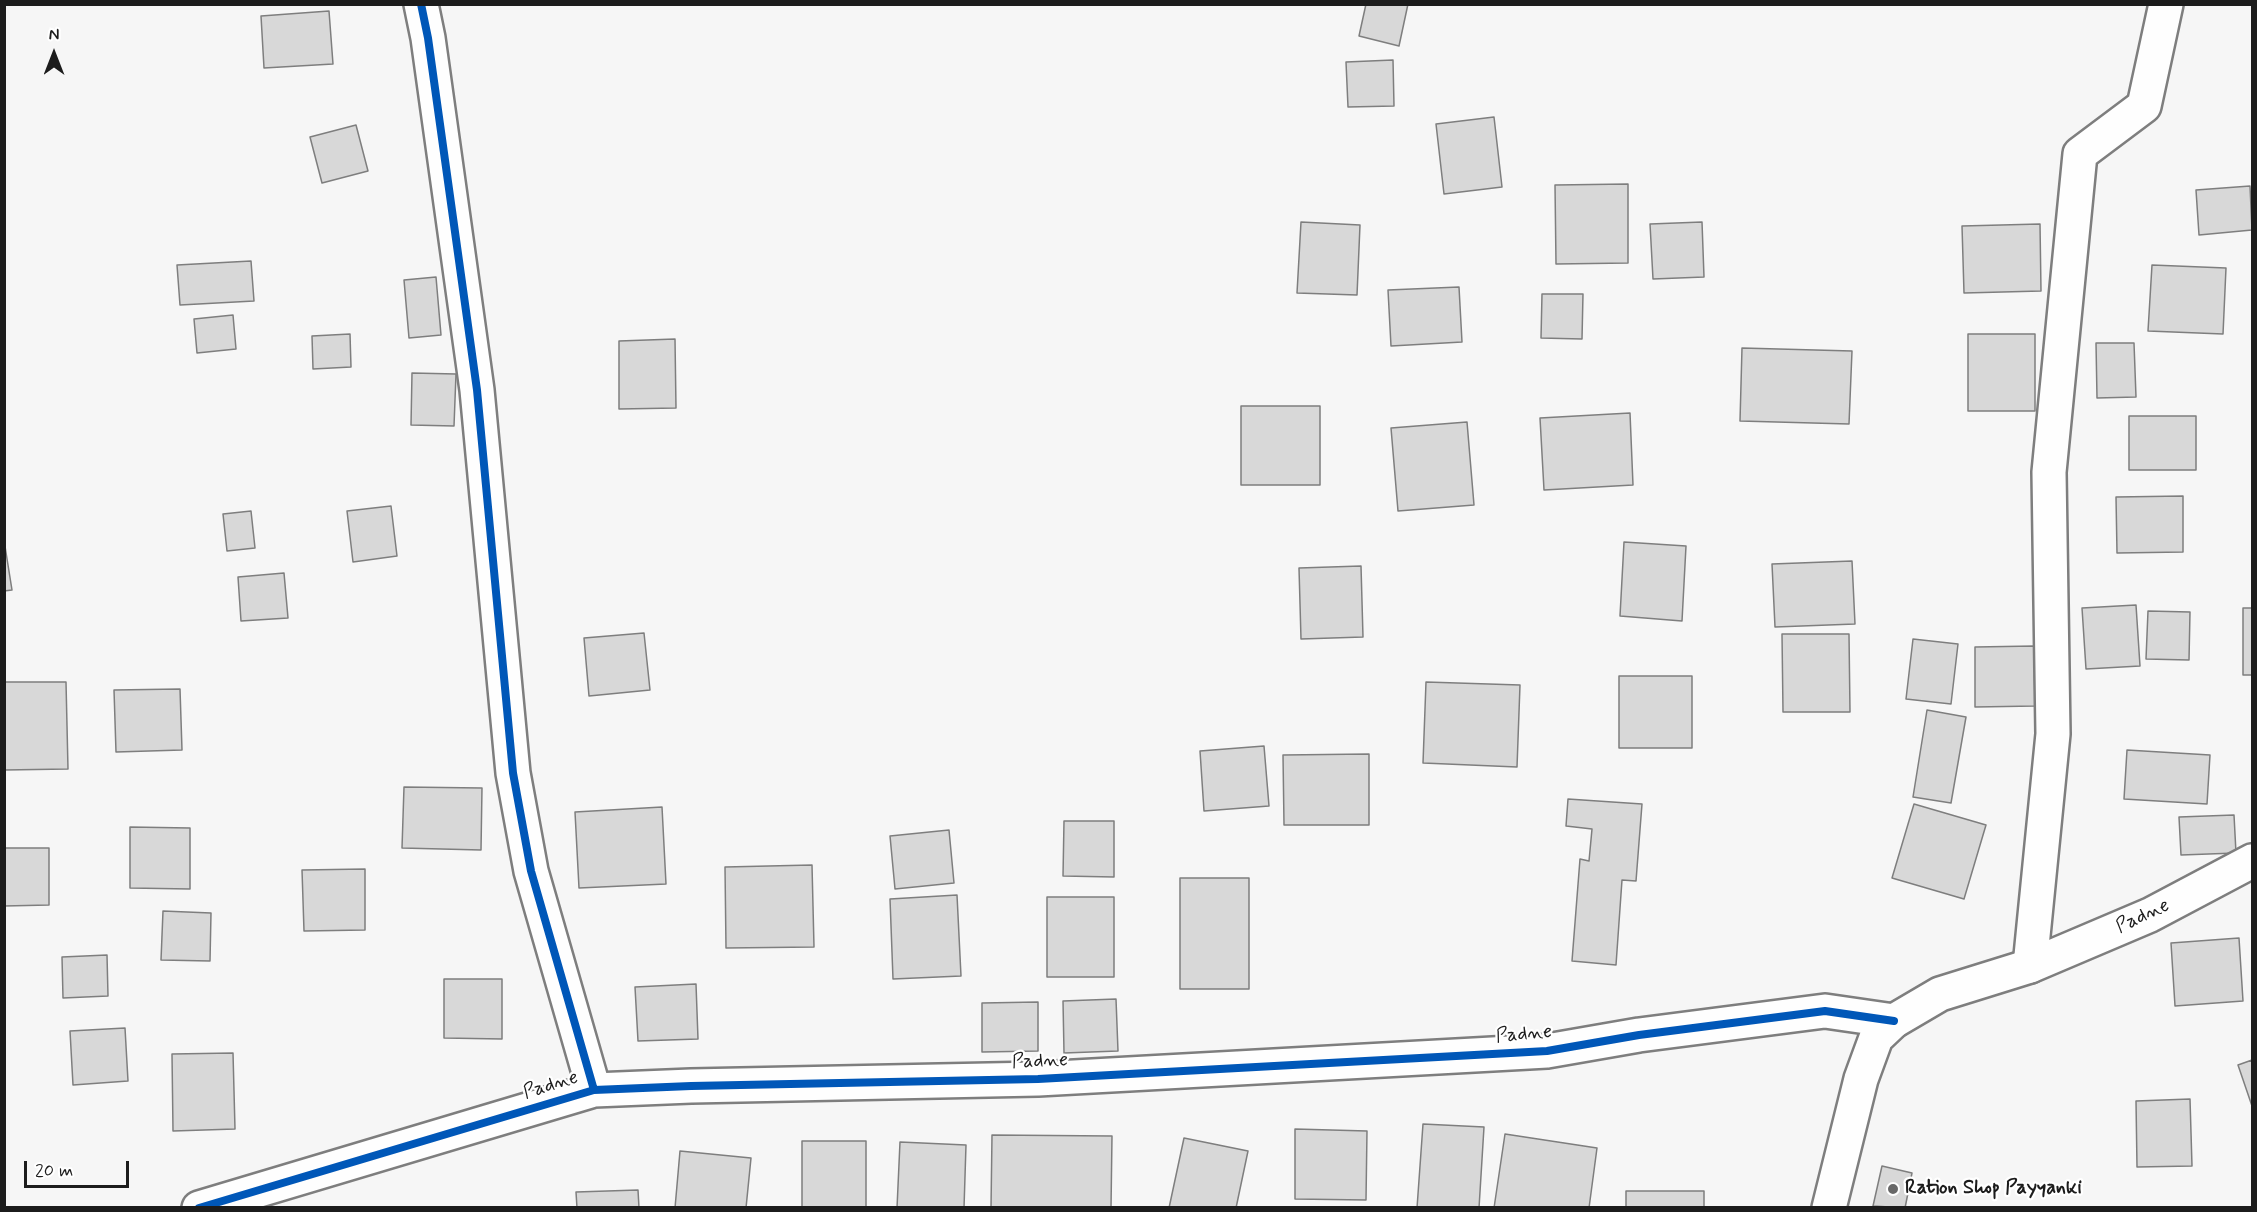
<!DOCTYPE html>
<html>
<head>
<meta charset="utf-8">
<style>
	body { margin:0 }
	#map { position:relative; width:2257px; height:1212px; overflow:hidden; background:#f6f6f6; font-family:Mynerve,sans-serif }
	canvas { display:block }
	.frame { position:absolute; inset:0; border:6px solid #1c1c1c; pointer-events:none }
	.north { position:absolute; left:24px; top:24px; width:60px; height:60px; -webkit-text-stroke:4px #fff; paint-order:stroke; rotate:0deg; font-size:16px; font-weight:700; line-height:24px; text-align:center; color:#1c1c1c }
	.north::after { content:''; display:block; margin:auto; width:21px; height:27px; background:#1c1c1c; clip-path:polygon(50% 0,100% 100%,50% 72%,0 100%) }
	.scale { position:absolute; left:24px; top:1161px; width:105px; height:27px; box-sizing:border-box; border:3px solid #1c1c1c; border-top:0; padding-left:8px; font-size:18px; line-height:21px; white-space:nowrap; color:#1c1c1c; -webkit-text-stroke:4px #fff; paint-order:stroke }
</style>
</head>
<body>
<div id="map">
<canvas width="2257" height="1212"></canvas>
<div class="frame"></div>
<div class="north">N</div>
<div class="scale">20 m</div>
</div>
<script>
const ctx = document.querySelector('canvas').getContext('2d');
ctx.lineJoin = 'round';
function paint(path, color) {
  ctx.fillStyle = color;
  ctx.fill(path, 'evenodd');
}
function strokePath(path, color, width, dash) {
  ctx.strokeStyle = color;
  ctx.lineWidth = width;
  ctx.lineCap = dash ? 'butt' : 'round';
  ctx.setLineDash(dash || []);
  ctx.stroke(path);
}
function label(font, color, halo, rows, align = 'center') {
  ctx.font = font + ' Mynerve,sans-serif';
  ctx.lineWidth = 4.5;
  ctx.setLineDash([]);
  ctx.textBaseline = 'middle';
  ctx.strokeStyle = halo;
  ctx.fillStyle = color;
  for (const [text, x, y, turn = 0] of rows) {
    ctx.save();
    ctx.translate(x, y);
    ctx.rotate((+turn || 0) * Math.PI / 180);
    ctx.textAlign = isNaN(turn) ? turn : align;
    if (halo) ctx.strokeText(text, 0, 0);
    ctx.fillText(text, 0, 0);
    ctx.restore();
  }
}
const building = new Path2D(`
	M1366 4H1408L1399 46 1359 36Z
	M329 11 333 64 264 68 261 16Z
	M1393 60 1394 106 1348 107 1346 62Z
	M1494 117 1502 187 1444 194 1436 124Z
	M356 125 368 171 322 183 310 137Z
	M1628 184V263L1556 264 1555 185Z
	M2250 186 2252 230 2199 235 2196 190Z
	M1301 222 1360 225 1357 295 1297 293Z
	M1702 222 1704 277 1653 279 1650 224Z
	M2040 224 2041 291 1964 293 1962 226Z
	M251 261 254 301 180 305 177 265Z
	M2152 265 2226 268 2223 334 2148 331Z
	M436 277 441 335 409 338 404 280Z
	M1459 287 1462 342 1391 346 1388 290Z
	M1542 294H1583L1582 339 1541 338Z
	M233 315 236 349 197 353 194 319Z
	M350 334 351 367 313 369 312 336Z
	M1968 334H2035V411H1968Z
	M675 339 676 408 619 409V341Z
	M2096 343H2134L2136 397 2097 398Z
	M1742 348 1852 351 1849 424 1740 421Z
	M412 373 456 374 454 426 411 425Z
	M1241 406H1320V485H1241Z
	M1630 413 1633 485 1544 490 1540 418Z
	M2129 416H2196V470H2129Z
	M1467 422 1474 505 1398 511 1391 428Z
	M2183 496V552L2117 553 2116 497Z
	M391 506 397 556 353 562 347 511Z
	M251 511 255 548 227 551 223 514Z
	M4 540 12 590 4 591Z
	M1624 542 1686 546 1682 621 1620 616Z
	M1852 561 1855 624 1775 627 1772 564Z
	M1361 566 1363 637 1301 639 1299 568Z
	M284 573 288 618 241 621 238 577Z
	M2136 605 2140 666 2086 669 2082 608Z
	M2243 608H2252V675H2243Z
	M2148 611 2190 612 2189 660 2146 659Z
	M644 633 650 690 589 696 584 638Z
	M1782 634H1849L1850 712H1783Z
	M1913 639 1958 644 1951 704 1906 699Z
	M2034 646 2035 706 1975 707V647Z
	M1619 676H1692V748H1619Z
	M4 682H66L68 769 4 770Z
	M1426 682 1520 685 1517 767 1423 763Z
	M180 689 182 750 116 752 114 690Z
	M1927 710 1966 717 1951 803 1913 797Z
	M1264 746 1269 806 1204 811 1200 751Z
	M2127 750 2210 755 2207 804 2124 799Z
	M1369 754V825H1284L1283 755Z
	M404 787 482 788 481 850 402 848Z
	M1568 799 1642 804 1636 881 1622 880 1616 965 1572 961 1580 859 1589 861 1592 829 1566 826Z
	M1914 804 1986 825 1964 899 1892 878Z
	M662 807 666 884 579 888 575 812Z
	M2234 815 2236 853 2181 855 2179 817Z
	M1064 821H1114V877L1063 876Z
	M130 827 190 828V889L130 888Z
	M949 830 954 883 895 889 890 836Z
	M4 848H49V905L4 906Z
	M812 865 814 947 726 948 725 867Z
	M365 869V930L304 931 302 870Z
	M1180 878H1249V989H1180Z
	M957 895 961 976 893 979 890 899Z
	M1047 897H1114V977H1047Z
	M163 911 211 913 210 961 161 960Z
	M2239 938 2243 1001 2175 1006 2171 943Z
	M107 955 108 996 63 998 62 957Z
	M444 979H502V1039L444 1038Z
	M696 984 698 1039 638 1041 635 987Z
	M1116 999 1118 1051 1064 1053 1063 1001Z
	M1038 1002V1051L982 1052V1003Z
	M125 1028 128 1081 73 1085 70 1031Z
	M233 1053 235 1129 173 1131 172 1054Z
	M2252 1060V1106L2238 1065Z
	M2190 1099 2192 1166 2137 1167 2136 1101Z
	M1423 1124 1484 1127 1479 1208H1417Z
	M1295 1129 1367 1131 1366 1200 1295 1199Z
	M1505 1134 1597 1148 1589 1208H1494Z
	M992 1135 1112 1136 1111 1208H991Z
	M1184 1138 1248 1151 1236 1208H1169Z
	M802 1141H866V1208H802Z
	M900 1142 966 1145 964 1208H897Z
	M680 1151 751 1158 746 1208H675Z
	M1882 1166 1912 1173 1905 1208 1873 1206Z
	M638 1190 639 1208H577L576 1192Z
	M1626 1191H1704V1208H1626Z`);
paint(building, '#d8d8d8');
strokePath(building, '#7e7e7e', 1.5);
const minor = new Path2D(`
	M421 4 428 38 477 390 513 773 531 871 594 1090
	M2030 966 2053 734 2049 472 2080 154 2144 106 2166 4
	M199 1208 594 1090 691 1086 1038 1079 1547 1051 1639 1035 1825 1011 1894 1021`);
const major = new Path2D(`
	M1829 1208 1861 1079 1876 1038 1894 1021 1940 994 2030 966 2150 915 2252 861`);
strokePath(minor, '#7e7e7e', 38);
strokePath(major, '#7e7e7e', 38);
strokePath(minor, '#fefefe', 33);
strokePath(major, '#fefefe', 33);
strokePath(new Path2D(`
	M421 4 428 38 477 390 513 773 531 871 594 1090
	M199 1208 594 1090 691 1086 1038 1079 1547 1051 1639 1035 1825 1011 1894 1021`), '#0057b8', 8);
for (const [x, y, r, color] of [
	[1893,1189,6,"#686868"]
]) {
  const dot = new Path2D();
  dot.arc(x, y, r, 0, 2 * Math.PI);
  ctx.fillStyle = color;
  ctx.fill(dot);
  strokePath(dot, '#fff', 2);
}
label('20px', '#1c1c1c', '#fff', [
	["Padne",2143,917,-25],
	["Padne",1524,1035,-5],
	["Padne",1040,1062,-2],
	["Padne",551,1086,-17]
]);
label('bold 20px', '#1c1c1c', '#fff', [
	["Ration Shop Payyanki",1905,1189]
], 'left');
</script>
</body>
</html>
